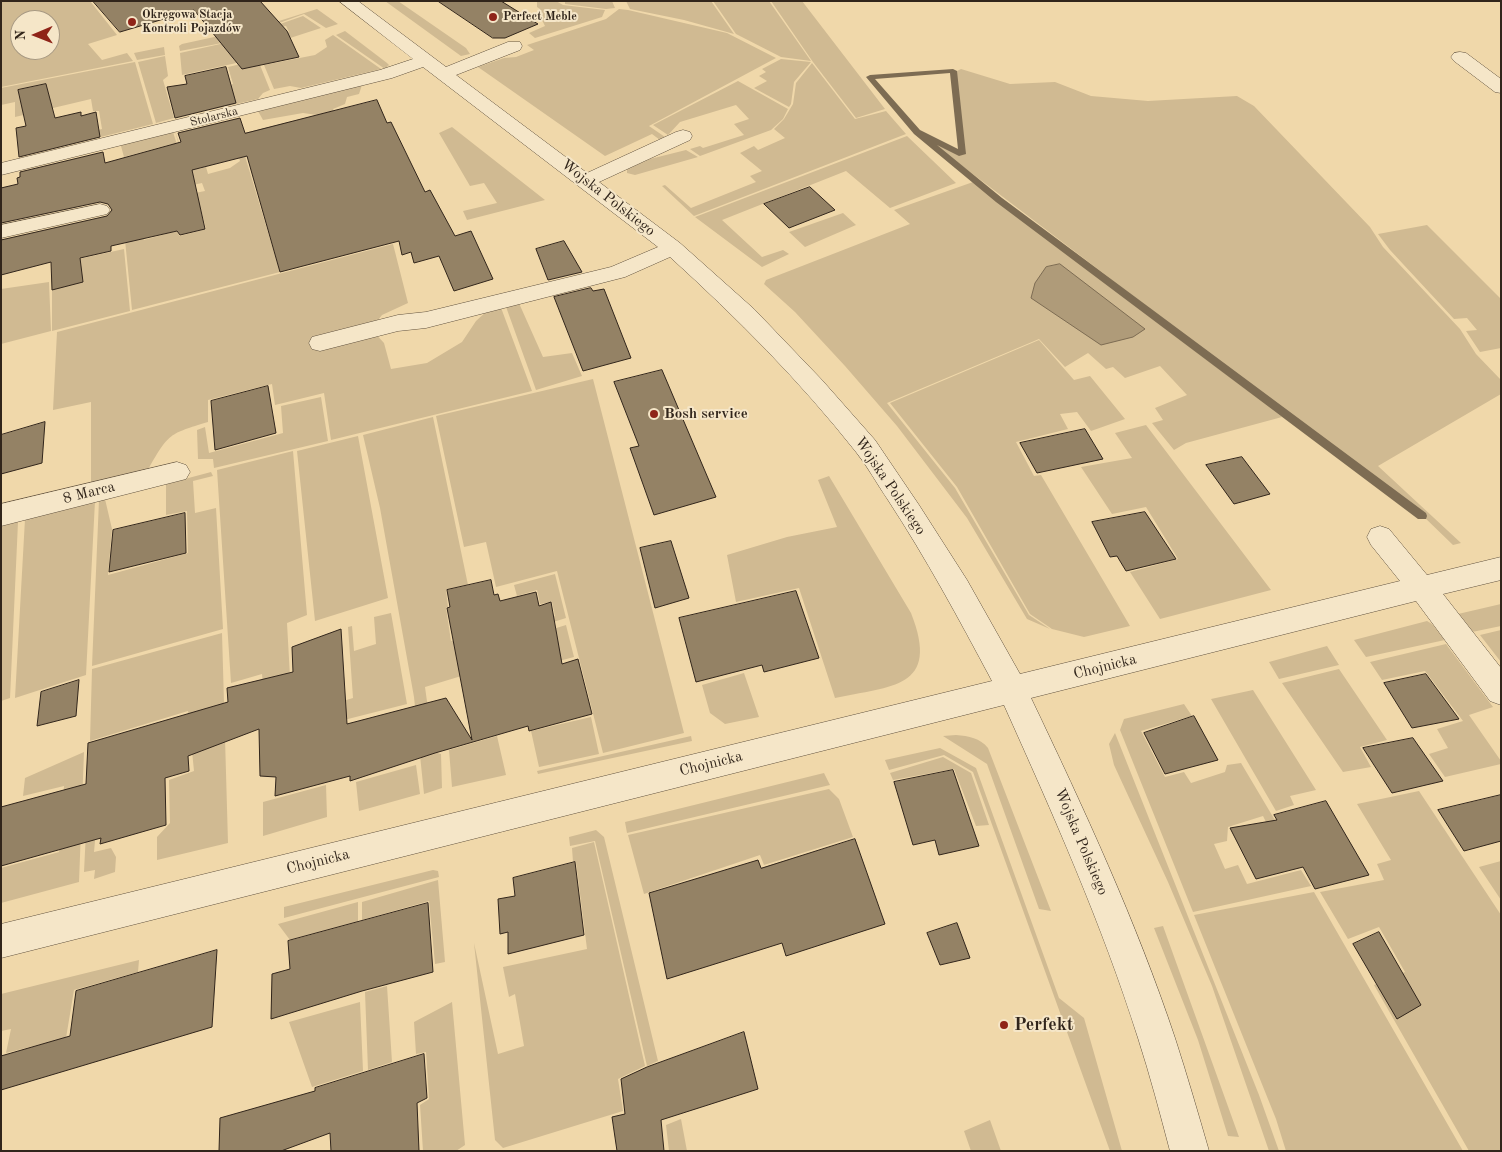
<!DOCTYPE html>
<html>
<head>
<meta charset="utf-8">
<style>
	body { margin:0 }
	#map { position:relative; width:1502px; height:1152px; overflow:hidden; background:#f0d8aa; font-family:"Old Standard TT",serif }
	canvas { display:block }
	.frame { position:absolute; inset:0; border:2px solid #31251b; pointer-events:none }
	.north { position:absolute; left:10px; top:10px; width:50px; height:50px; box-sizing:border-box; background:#f5e6c8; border:1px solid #a79983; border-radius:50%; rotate:269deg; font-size:14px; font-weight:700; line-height:20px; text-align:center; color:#31251b }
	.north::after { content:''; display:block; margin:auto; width:18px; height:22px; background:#8f2418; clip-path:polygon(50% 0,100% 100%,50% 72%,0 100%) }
</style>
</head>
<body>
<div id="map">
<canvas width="1502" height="1152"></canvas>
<div class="frame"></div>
<div class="north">N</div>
</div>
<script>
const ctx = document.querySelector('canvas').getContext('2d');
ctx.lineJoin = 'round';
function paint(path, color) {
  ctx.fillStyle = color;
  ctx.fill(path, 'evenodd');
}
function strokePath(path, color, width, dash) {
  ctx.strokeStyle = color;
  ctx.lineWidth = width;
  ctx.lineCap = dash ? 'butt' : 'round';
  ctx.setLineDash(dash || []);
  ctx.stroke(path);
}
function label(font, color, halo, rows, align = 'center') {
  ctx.font = font + ' "Old Standard TT",serif';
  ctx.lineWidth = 4;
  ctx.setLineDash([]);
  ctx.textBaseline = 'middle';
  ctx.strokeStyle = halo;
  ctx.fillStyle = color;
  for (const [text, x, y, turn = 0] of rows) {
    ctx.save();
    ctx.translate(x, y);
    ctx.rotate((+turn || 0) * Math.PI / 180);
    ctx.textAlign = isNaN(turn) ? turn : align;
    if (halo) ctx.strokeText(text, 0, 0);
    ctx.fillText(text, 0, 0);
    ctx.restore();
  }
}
paint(new Path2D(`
	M1 1H90L117 35 88 44 102 60 127 53 133 61 1 87ZM20 20H50V50H20Z
	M385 1H398L466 48 470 54 461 56Z
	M537 1H556L563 5 605 10 602 17 535 38 529 33 545 26 540 16V9L537 7Z
	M565 1H612L615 8 606 9 565 4Z
	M626 1H711L734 34 684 20 630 9Z
	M713 1H769L811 61 781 57 736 34Z
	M771 1H802L885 109 856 118 813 62Z
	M317 9 338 24 326 28 304 14 249 34 259 58 182 75 180 53 238 40 180 51 179 46 182 44 260 27Z
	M619 9 628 10 727 33 776 58 649 126 665 137 660 140 652 134 605 156 478 67 504 58 516 57 534 50 527 45 606 19Z
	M303 16 321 28 284 40 254 39 289 32 286 26 254 33Z
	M345 31 387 63 389 65 385 69 336 35Z
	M333 35 381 69 301 88 290 86 274 89 264 65 315 55 327 47 325 40Z
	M164 47 165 55 137 60 134 53Z
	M165 56 168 76 163 80 174 118 156 123 138 62Z
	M781 59 811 62 794 82 791 104 789 107 754 88 767 81 759 76 766 72 762 69Z
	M258 60 270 90 263 93 258 99 210 110C212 90 215 90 233 84L228 67Z
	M135 62 153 124 40 152 23 148 102 129 99 111H93L91 99 15 117V102L1 105V88Z
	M812 63 855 119 886 111 906 134 694 216 662 186 665 185 691 208 756 182 750 176 762 171 740 153 754 146 758 150 785 138 774 129 784 119 793 104 796 83Z
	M961 69 1010 84 1055 82 1091 96 1148 101 1237 96 1254 106 1370 227 1383 247 1460 329 1476 354 1501 380V394L1378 466 1461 543 1453 545 1423 516 924 137 963 155 955 72Z
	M738 81 788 109 783 119 771 130 700 156 690 149 700 146 703 148 744 135 734 124 749 119 736 105 680 122 668 135 653 125Z
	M362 85 359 94 347 97 345 104 333 109 338 121 324 125 335 165 382 169 260 198 258 189 271 186 268 177 274 175 271 164H265L264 155 248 159 247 156 284 148 285 152 314 145 309 129 313 127 312 124 319 122 317 115 303 113 263 120 258 111Z
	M452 127 545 200 467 220 463 211 497 203 484 183 470 186 439 133Z
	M175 131 184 157 193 155 198 169 206 167 208 174 230 168 240 161 239 158 245 156 280 272 132 310 124 230 140 226 144 240 176 231 180 236 206 229 201 210 197 211 195 193 205 191 202 183 140 196 179 170 172 144 124 157 121 146 124 144 173 132 189 182Z
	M907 136 956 183 890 208 846 171 722 220 762 257 783 250 789 254 762 267 695 217Z
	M686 150 698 157 635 175 627 173V169L650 159Z
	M973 182 1282 417 1186 443 1174 450 1152 423 1163 420 1155 408 1187 395 1160 366 1125 378 1113 367 1106 369 1088 353 1065 367 1039 339 887 403 955 488 1029 615 1050 629 1027 619 967 518 897 426 845 366 795 312 764 284 766 280 910 224 894 210Z
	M843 213 856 225 805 247 789 232Z
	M1427 225 1501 299V348L1480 352 1466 331 1477 330 1467 318 1454 319 1390 250 1378 234Z
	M393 244 408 303 382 315 371 329 384 343 391 369 427 363 462 342 476 321 488 310 500 305 532 391 331 440 324 393 275 405 272 384 208 400V422C169 434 169 433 149 468L115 480 91 484V402L53 410 57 332Z
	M124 249 130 311 52 331V265Z
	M49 282 51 331 1 344V289Z
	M518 301 543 357 572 353 582 376 536 390 505 304Z
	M1039 340 1074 380 1090 376 1125 419 1091 431 1077 412 1060 414 1068 429 1016 442 1034 476 1041 475 1130 626 1084 637 1052 629 1030 614 957 487 890 403Z
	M593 379 684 733 603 753 557 571 496 587 486 542 464 547 436 416Z
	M321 397 328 441 214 468 213 459H198L197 430 205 427 209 453 283 433 281 406Z
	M433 417 468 585 446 590 448 607 446 608 451 641 475 636 468 674 425 687 434 752 441 754 442 788 424 794 414 697 380 508 363 435Z
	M1146 425 1271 590 1160 619 1130 572 1178 559 1146 507 1112 514 1081 467 1132 458 1115 433Z
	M358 436 388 598 315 621 297 451Z
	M293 451 307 615 287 623 290 677 265 709 262 674 231 683 217 470Z
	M211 472 213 476 193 481 195 513 216 508 223 629 92 666 99 500 105 499 112 529 108 575 188 553 187 511 166 515V484Z
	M829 476 911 613C941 689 891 686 835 698L799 588 736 602 727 555 787 537 837 527 818 480Z
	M95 501 86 675 15 698 25 519Z
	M18 522 10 698 1 701V526Z
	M555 574 566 618 547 624 545 619 555 616 552 602 540 604 537 590 517 596 514 585Z
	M1501 604V626L1472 632 1458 614Z
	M391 613 407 704 344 720 343 701 353 698 348 627 352 626 354 651 376 644 374 617Z
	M1427 621 1432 624 1445 640 1366 657 1354 640Z
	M566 625 574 657 517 672 511 642Z
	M1501 630V662L1480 635Z
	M222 633 228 843 157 860V837L170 823 169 780 194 771 188 711 90 741 92 669Z
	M1446 644 1493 707 1469 715 1501 761V764L1445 777 1429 754 1448 748 1437 729 1463 721 1425 671 1382 680 1370 662Z
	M1327 646 1339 665 1279 679 1269 662Z
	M1339 669 1387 740 1360 747 1371 767 1343 772 1282 683Z
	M744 673 759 717 725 724 710 713 702 685Z
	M1253 690 1316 790 1290 796 1294 805 1276 811 1211 699Z
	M1184 704 1192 716 1141 731 1165 777 1184 772 1191 783 1225 772 1227 765 1241 763 1279 827 1270 830 1263 816 1228 827 1227 841 1214 844 1225 869 1238 865 1247 884 1301 870 1311 886 1193 912 1120 730 1124 719Z
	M591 717 599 754 539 767 531 731Z
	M1115 733 1259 1095 1279 1151H1269L1212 986 1168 882 1114 765 1109 744Z
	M956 735C969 736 980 738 988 748L1051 911 1039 909 987 764 943 736Z
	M497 736 506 775 452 787 449 750Z
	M691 736 692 741 538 774 537 771Z
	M940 748 976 768 1059 998 1084 1018 1122 1151H1110L973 772 944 755 889 770 885 760Z
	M84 752 79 882 1 903V868L59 852 64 786 23 796 25 778Z
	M943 757 971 773 989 825 976 826 954 769 893 780 890 773Z
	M416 765 420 794 359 811 356 782Z
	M824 773 830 785 627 833 625 822Z
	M326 785 327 817 263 836V802Z
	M829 789 839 799 853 837 764 865 760 855 644 894 628 835Z
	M1419 791 1501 915V1151H1469L1374 985 1405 972 1379 927 1348 939 1320 892 1384 880 1377 864 1391 860 1357 804Z
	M98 808 94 852 111 848 116 857 115 872 94 879 95 870 84 872 87 811Z
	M596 830 604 837 658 1061 647 1066 595 841 570 846 569 837Z
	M594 842 645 1066 618 1079 623 1111 503 1148 495 1140 474 943 498 1054 524 1046 515 994 509 997 503 967 587 949 576 862H573L572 848Z
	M1501 861V900L1479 867Z
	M433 870 438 871 439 877 284 918V907Z
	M438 880 445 962 435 964 429 901 362 920V902Z
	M1314 892 1463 1151H1286L1276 1119 1194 915Z
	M358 902V922L290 940 278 924Z
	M1163 926 1239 1137 1228 1136 1198 1040 1154 928Z
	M139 960 138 972 74 990 66 1038 6 1053 11 1029 1 1031V994Z
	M387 986 392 1062 368 1070 365 992Z
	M360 1002 363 1071 312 1087 289 1022Z
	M452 1002 465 1145 456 1151H423L420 1105 429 1099 426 1052 416 1054 414 1022Z
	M681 1119 687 1151H669L666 1125Z
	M990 1120 1001 1151H971L964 1131Z`), '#d0ba92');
const water = new Path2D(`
	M1060 264 1145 329 1133 337 1101 345 1031 298 1035 283 1046 267Z`);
paint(water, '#af9b79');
strokePath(water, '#7d6c53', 1);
paint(new Path2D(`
	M953 69 957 71 966 154 959 156 937 145 1002 198 1426 513 1427 516 1426 519H1418L996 202 914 134 866 77 870 75ZM950 73 958 149 920 130 875 79Z`), '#7d6c53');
const building = new Path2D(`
	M93 1H260L287 31 299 57 242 69 194 10 120 32Z
	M438 1H501L538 24 505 38H493Z
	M226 67 236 103 175 118 167 87 187 84 185 76Z
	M46 84 55 118 81 112V116L96 112 100 137 19 157 16 128 26 126 18 90Z
	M377 100 387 123 391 122 425 192 430 190 455 236 471 231 493 279 454 291 439 256 414 263 411 252 402 255 399 241 280 272 247 156 192 170 205 229 180 235 177 231 111 246V251L80 258 83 282 52 290 51 262 1 275V240L107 216 112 210 108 204 100 202 1 223V188L18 184 17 178 20 177V172L103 152 105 163 181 142 178 133 240 118 245 133Z
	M810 187 835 210 789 228 764 204Z
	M564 241 582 272 548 280 536 249Z
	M591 288 593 291 604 289 631 358 583 371 554 297Z
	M662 370 716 497 654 515 630 448 639 446 614 382Z
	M268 386 276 433 215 450 211 401Z
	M45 422 42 463 1 474V435Z
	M1085 429 1103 459 1037 473 1020 443Z
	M1242 457 1270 494 1234 504 1206 465Z
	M1145 512 1176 559 1126 571 1117 556 1110 557 1092 522Z
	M185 513 186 553 109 572 113 530Z
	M671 541 689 598 655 608 640 548Z
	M491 580 494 595 498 594 500 601 536 592 539 606 551 602 562 664 578 659 592 714 529 731 528 726 435 753 350 781V776L275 796 276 777 260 776 259 729 188 756 189 771 165 778 166 825 100 844 101 838 1 866V807L86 784 88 743 228 702 227 688 293 672 292 647 341 629 347 724 446 698 472 740 447 608 450 607 447 590Z
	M796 591 819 658 764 672 762 665 696 682 679 618Z
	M1426 674 1459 719 1412 728 1384 683Z
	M79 680 76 716 37 726 41 692Z
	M1194 716 1218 760 1165 774 1144 733Z
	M1413 738 1443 781 1392 793 1363 748Z
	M953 770 979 846 939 855 935 840 913 845 894 782Z
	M1501 795V841L1464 851 1438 810Z
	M1326 801 1369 875 1315 889 1303 867 1256 879 1230 828 1277 820 1274 815Z
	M855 839 885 924 786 956 782 943 667 979 649 893 758 860 761 868Z
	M575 862 584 935 508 954V932L500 934 498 899 515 896 513 878Z
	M428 903 433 972 362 991 271 1019 272 974 290 969 288 941Z
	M957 923 970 958 940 965 927 933Z
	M1379 932 1421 1005 1397 1019 1353 944Z
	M217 950 212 1027 1 1090V1056L70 1036 76 991Z
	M744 1032 758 1089 661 1120 664 1151H617L612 1117 625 1114 621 1079 647 1067Z
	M424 1054 427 1098 417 1103 419 1151H331L330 1133 281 1151H219L220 1118 315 1091V1088Z`);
paint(building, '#948265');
strokePath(building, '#31251b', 1);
const minor = new Path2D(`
	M339 1H358L446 67 508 42H520L522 46 520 50 456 75 587 173 676 132 683 130 690 132 692 136 690 140 599 182 680 243 754 309 822 380 875 440 919 505 967 580 1020 674 1400 581 1371 545 1367 537 1371 529 1380 526 1389 529 1427 575 1501 557V580L1443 594 1501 668V705L1490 701 1416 601 1031 698C1084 809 1136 921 1175 1038 1187 1075 1198 1113 1209 1151H1170C1160 1113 1150 1075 1138 1038 1102 924 1053 814 1004 705L1 958V924L992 681C959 619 926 558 888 500 877 484 868 467 856 452 800 381 737 318 670 257L625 277 426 328 398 331 320 351 312 349 309 343 312 337 398 315 426 312 611 267 658 247 423 67 392 78 1 175V163L380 70 413 59Z
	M1460 52 1466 53 1501 79V93L1495 92 1454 61 1451 57 1454 53Z
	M100 204 107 206 110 210 107 214 1 238V225Z
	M177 462 186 465 190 472 186 479 1 526V504Z`);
strokePath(minor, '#61523f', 1);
paint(minor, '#f5e6c8');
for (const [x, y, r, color] of [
	[493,17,5,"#8f2418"],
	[132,22,5,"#8f2418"],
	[654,414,5,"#8f2418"],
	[1004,1025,5,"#8f2418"]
]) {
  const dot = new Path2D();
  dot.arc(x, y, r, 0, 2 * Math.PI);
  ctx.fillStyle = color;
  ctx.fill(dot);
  strokePath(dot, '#f5e6c8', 2);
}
label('bold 12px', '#31251b', '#f5e6c8', [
	["Okręgowa Stacja",142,15],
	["Kontroli Pojazdów",142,29],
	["Perfect Meble",503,17]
], 'left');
label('12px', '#31251b', '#f5e6c8', [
	["Stolarska",214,117,-14]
]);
label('15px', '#31251b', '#f5e6c8', [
	["Wojska Polskiego",608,198,38],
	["Wojska Polskiego",890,486,56],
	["8 Marca",89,493,-14],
	["Chojnicka",1105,667,-14],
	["Chojnicka",711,764,-14],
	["Wojska Polskiego",1081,842,67],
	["Chojnicka",318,862,-14]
]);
label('bold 15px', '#31251b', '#f5e6c8', [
	["Bosh service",664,414]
], 'left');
label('bold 18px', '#31251b', '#f5e6c8', [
	["Perfekt",1014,1025]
], 'left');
</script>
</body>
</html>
